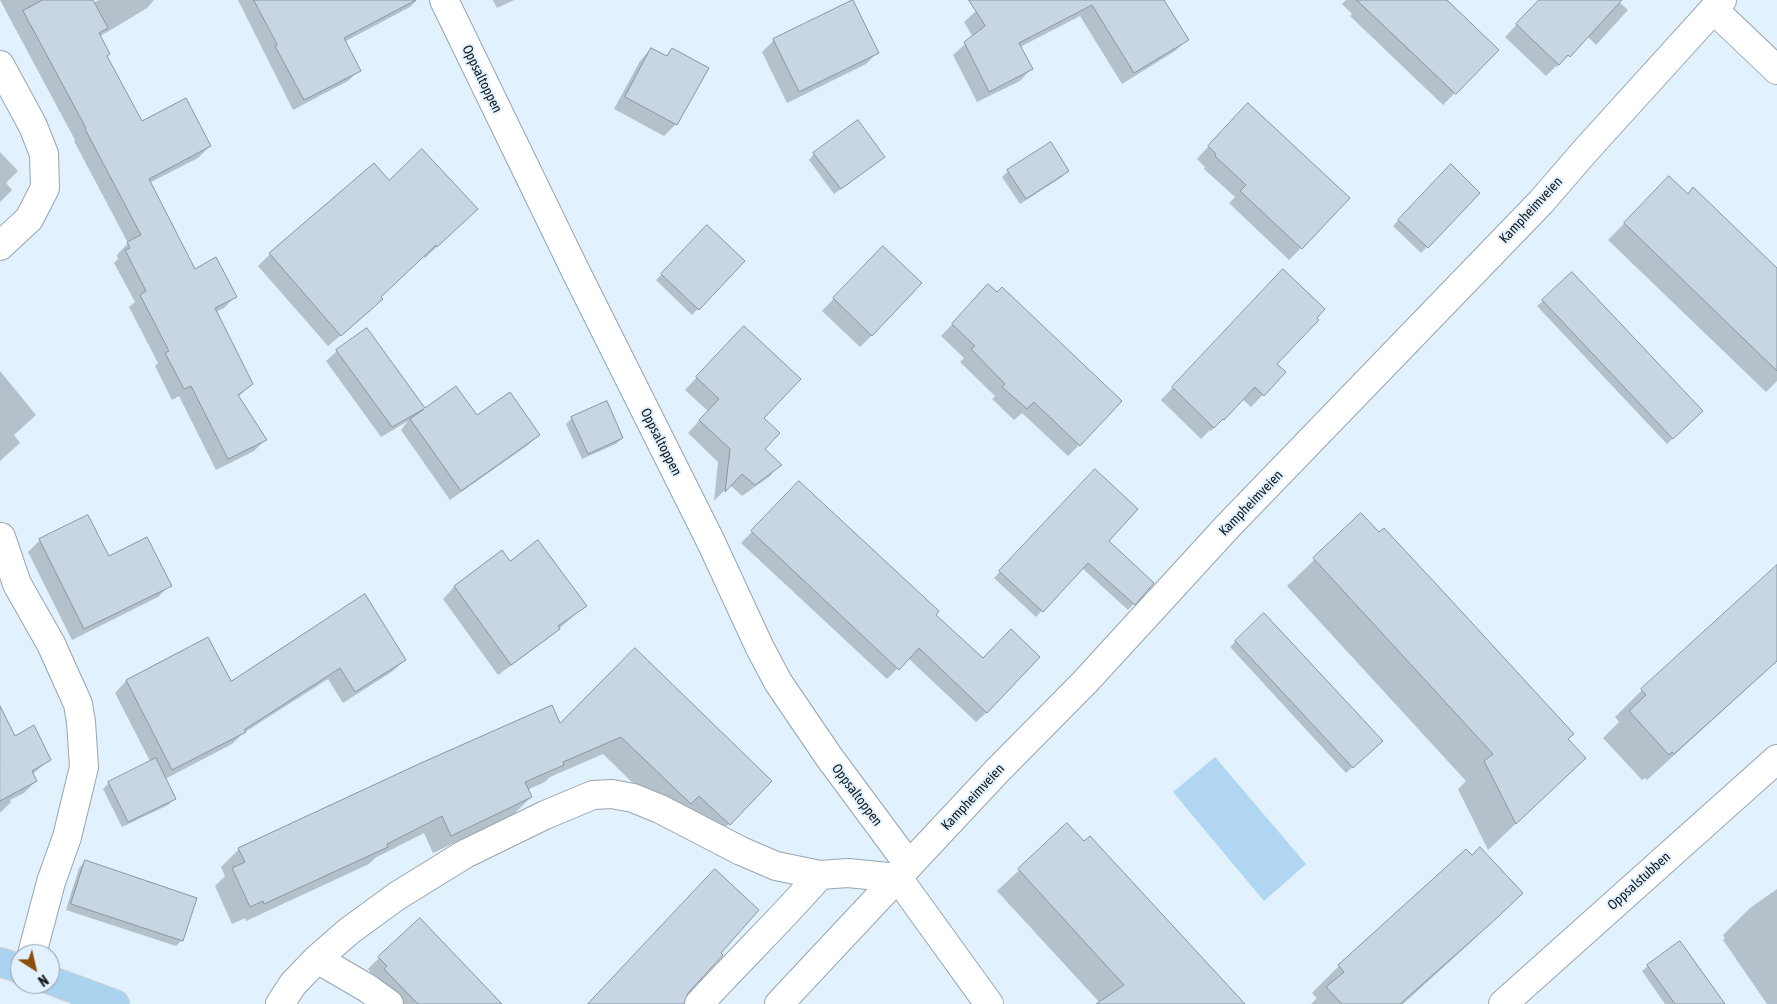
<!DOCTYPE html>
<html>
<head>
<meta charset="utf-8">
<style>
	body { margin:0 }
	#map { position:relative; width:1777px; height:1004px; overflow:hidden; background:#e1f1fd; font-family:"Asap Condensed",sans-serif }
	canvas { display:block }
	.north { position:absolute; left:10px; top:944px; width:50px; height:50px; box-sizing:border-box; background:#e1f1fd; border:1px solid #8f9ba3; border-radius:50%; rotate:145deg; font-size:14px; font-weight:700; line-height:20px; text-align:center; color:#14191d }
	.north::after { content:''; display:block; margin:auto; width:18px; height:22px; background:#8b4e0d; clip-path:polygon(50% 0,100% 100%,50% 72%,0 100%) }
</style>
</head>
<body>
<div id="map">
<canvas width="1777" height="1004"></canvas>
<div class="north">N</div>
</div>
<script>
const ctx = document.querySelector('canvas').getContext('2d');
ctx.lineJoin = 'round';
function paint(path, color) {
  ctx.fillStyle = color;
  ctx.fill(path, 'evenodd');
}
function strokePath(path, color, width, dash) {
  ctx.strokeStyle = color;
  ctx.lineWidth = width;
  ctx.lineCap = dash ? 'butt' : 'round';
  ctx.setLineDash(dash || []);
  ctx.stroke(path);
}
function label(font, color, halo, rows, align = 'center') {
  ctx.font = font + ' "Asap Condensed",sans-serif';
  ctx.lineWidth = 4;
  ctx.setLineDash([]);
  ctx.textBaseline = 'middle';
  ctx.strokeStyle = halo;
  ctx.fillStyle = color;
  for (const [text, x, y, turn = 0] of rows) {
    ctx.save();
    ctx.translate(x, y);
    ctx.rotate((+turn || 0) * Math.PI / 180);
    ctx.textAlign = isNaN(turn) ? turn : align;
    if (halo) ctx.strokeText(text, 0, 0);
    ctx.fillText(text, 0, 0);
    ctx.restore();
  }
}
paint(new Path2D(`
	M1215 757 1306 864 1264 901 1173 792Z`), '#b0d6f2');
paint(new Path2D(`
	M0 0H79L83 8 99 0H154L147 8 99 37 106 57 141 123 210 146 198 158 149 183 194 271 235 297 224 308 216 312 251 384 238 397 265 440 254 451 216 470 179 396 172 400 155 366 158 363 129 307 135 302 114 263 118 259 117 255 128 243 74 141 75 140Z
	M238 0H417L410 7 344 42 359 70 348 81 293 110Z
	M493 0H514L497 8Z
	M997 0H1163L1187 40 1175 51 1122 84 1080 16 1020 47 1031 69 1020 81 977 102 953 55 973 37 964 22 976 11Z
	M1346 0H1445L1497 50 1443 105 1350 16 1352 14 1342 4Z
	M1540 0H1621L1619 2 1628 10 1596 45 1587 36 1557 67 1556 66 1546 76 1505 37Z
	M774 40 878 52 866 64 787 103 762 52Z
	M651 49 665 57 672 49 707 68 676 124 664 136 614 109 640 61Z
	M1236 116 1301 248 1289 260 1229 203 1235 197 1204 169 1205 167 1197 159Z
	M0 152 18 171 6 183 12 190 0 202Z
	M814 154 877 162 834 194 809 160Z
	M1451 166 1479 193 1421 253 1393 226Z
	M1008 171H1067L1062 177 1020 204 1002 177Z
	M389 181 464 221 425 258 423 256 380 297 382 299 370 311 328 346 258 266 270 254Z
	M1653 194 1687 195 1777 270V381L1766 392 1608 240Z
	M707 227 743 262 692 315 656 280Z
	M871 259 872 335 860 347 822 311Z
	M1272 282 1275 364 1284 373 1251 407 1242 399 1211 431 1210 430 1201 439 1161 400Z
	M977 298 1079 445 1068 456 1022 413 1014 420 992 399 995 396 960 362 964 358 941 336Z
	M1543 301 1701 411 1667 444 1537 306Z
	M367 329 425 410 476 417 539 435 528 445 450 500 401 430 408 421 381 437 326 361 337 351Z
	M732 339 763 418V449L780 465 769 477 742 496 730 485 714 501 718 462 688 433 708 411 685 390Z
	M0 371 36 415 14 435 20 443 0 461Z
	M572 418 622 438 616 444 582 459 566 424Z
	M1089 476 1108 541 1153 583 1128 610 1082 568 1036 617 994 578Z
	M799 483 934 615 987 712 976 722 908 658 887 679 741 543Z
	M1361 515 1585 758 1488 850 1458 789 1466 781 1287 586Z
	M40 540 170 585 158 597 72 640 28 552Z
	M502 552 510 562 585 606 546 640 498 675 443 599 454 587Z
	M1769 574 1777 578V661L1647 780 1645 778 1642 780 1603 738 1619 722 1615 717 1642 690Z
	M1264 615 1375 747 1346 773 1230 647Z
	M315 628 405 660 393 671 343 703 328 679 242 734 232 744 165 779 174 799 168 805 122 827 103 789 109 783 151 763 115 693 126 681 230 682Z
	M635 650 771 781 711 842 672 821 603 754 550 777 545 782 527 790 531 797 513 815 433 853 424 833 375 858 369 864 246 921 245 918 232 924 215 886 225 876 221 867 239 849 560 725Z
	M0 745 50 759 33 774 36 781 24 793 10 800 11 802 0 813Z
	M1067 825 1243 1004H1101L997 891Z
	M1466 850 1521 893 1469 944 1403 1004H1311L1317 998 1312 993 1339 966Z
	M85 862 182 940 176 946 66 910 79 868Z
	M1777 889V1004H1767L1723 940 1725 938 1723 935 1750 908Z
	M379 958 500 1004H395L368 969Z
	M1648 966 1723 1004H1665L1642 971Z`), '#0003');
const building = new Path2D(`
	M43 0H93L108 28 99 33 110 54 107 56 142 121 186 98 211 146 149 179 195 269 216 257 237 297 215 308 253 384 238 395 267 440 228 459 191 386 184 389 165 353 169 351 140 295 146 291 125 250 130 248 127 242 141 235 85 129 86 128 23 11Z
	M254 0H416L344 38 361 71 304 100 275 46 277 45Z
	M853 0 879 53 799 92 773 39Z
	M969 0H1164L1189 40 1134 73 1092 5 1019 43 1033 69 989 92 964 42 985 26Z
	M1357 0H1447L1499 50 1456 94Z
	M1539 0H1622L1570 57 1568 55 1559 65 1516 24Z
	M651 48 667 56 672 48 709 68 677 125 625 97Z
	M1248 103 1350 198 1302 249 1240 191 1246 185 1215 156 1216 154 1208 146Z
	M858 120 885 157 841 189 813 153Z
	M1051 142 1069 171 1026 199 1007 170Z
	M422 149 478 209 437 247 436 245 381 297 383 299 341 336 269 253 374 163 389 180Z
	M1451 164 1480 193 1428 248 1398 220Z
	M1669 176 1688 194 1693 187 1777 268V371L1624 223Z
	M707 225 745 261 699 310 661 274Z
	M883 246 922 283 872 336 833 298Z
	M1283 269 1325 309 1317 318 1319 320 1277 364 1286 372 1264 396 1255 387 1224 420 1223 419 1214 428 1172 387Z
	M1572 272 1703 411 1673 439 1542 300Z
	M988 284 997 292 1002 287 1122 401 1080 446 1034 402 1027 409 1002 387 1005 384 971 349 975 346 952 324Z
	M744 326 801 379 764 418 780 433 765 449 782 465 755 485 742 474 725 492 730 449 699 420 719 399 696 377Z
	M367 328 425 408 456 386 477 415 510 392 540 435 461 491 410 419 424 409 392 427 336 350Z
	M607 401 623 438 588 454 571 417Z
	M1095 469 1138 509 1109 541 1154 583 1135 605 1088 563 1043 612 999 571Z
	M799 481 939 611 936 615 983 658 1011 629 1040 657 987 713 919 648 899 670 751 531Z
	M1361 513 1379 532 1384 528 1450 599 1574 734 1568 739 1586 758 1516 824 1484 761 1493 754 1313 558Z
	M88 515 109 556 147 537 172 586 84 629 39 539Z
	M538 540 587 606 558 626 560 629 511 665 454 586 502 550 510 561Z
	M1777 565V661L1674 754 1672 752 1669 755 1629 711 1646 695 1641 689Z
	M365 594 406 660 355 692 340 668 244 730 246 732 172 770 126 680 208 637 231 681Z
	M1264 613 1383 741 1353 768 1235 641Z
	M635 648 772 781 730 825 699 796 691 804 621 737 563 762 564 765 525 782 532 797 451 836 442 816 387 844 388 847 362 859 264 904 263 901 250 907 232 868 245 862 238 848 421 763 552 705 560 723Z
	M0 706 15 736 34 725 51 760 32 771 37 781 0 801Z
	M156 758 176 799 128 822 108 782Z
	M1067 823 1084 841 1090 836 1245 1004H1096L1124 985 1018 869Z
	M1480 847 1523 893 1498 917 1400 1004H1342L1326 987 1344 972 1338 965 1466 849 1472 855Z
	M85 860 197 898 183 941 71 904Z
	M715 869 759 910 721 953 723 955 688 993 684 1004H588Z
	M420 918 502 1004H418L384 969 387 966 378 957Z
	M1680 941 1725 1004H1675L1647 965Z`);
paint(building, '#c7d6e2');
strokePath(building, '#8896a1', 1);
const minor = new Path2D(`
	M444 0 576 272 711 542 760 648 778 682 829 757 909 865
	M1714 10 1777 70
	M0 65 33 126 44 154 45 188 29 219 0 246
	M1 537 17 584 51 644 78 704 81 722 84 767 67 837 51 882 32 954
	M317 959 367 988 389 1004
	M280 1004 293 984 317 959 349 931 397 896 465 854 545 815 593 795 612 794 633 798 660 809 741 851 776 866 820 875 848 873 898 878 989 1004
	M699 1004C739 960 781 920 820 875
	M779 1004 998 770 1085 682 1229 525 1541 202 1586 150 1722 0
	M1503 1004 1777 759`);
const major = new Path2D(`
	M0 962 20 969
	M50 980 115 1004`);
strokePath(minor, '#96a5b0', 30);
strokePath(major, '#d0d1d2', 30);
strokePath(minor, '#fff', 28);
strokePath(major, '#aad3f0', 28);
label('14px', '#14191d', '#e1f1fd', [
	["Oppsaltoppen",482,79,64],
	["Kampheimveien",1531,210,-47],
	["Oppsaltoppen",661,442,63],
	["Kampheimveien",1251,503,-46],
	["Oppsaltoppen",857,795,53],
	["Kampheimveien",973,797,-47],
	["Oppsalstubben",1639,881,-42]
]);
</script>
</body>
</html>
